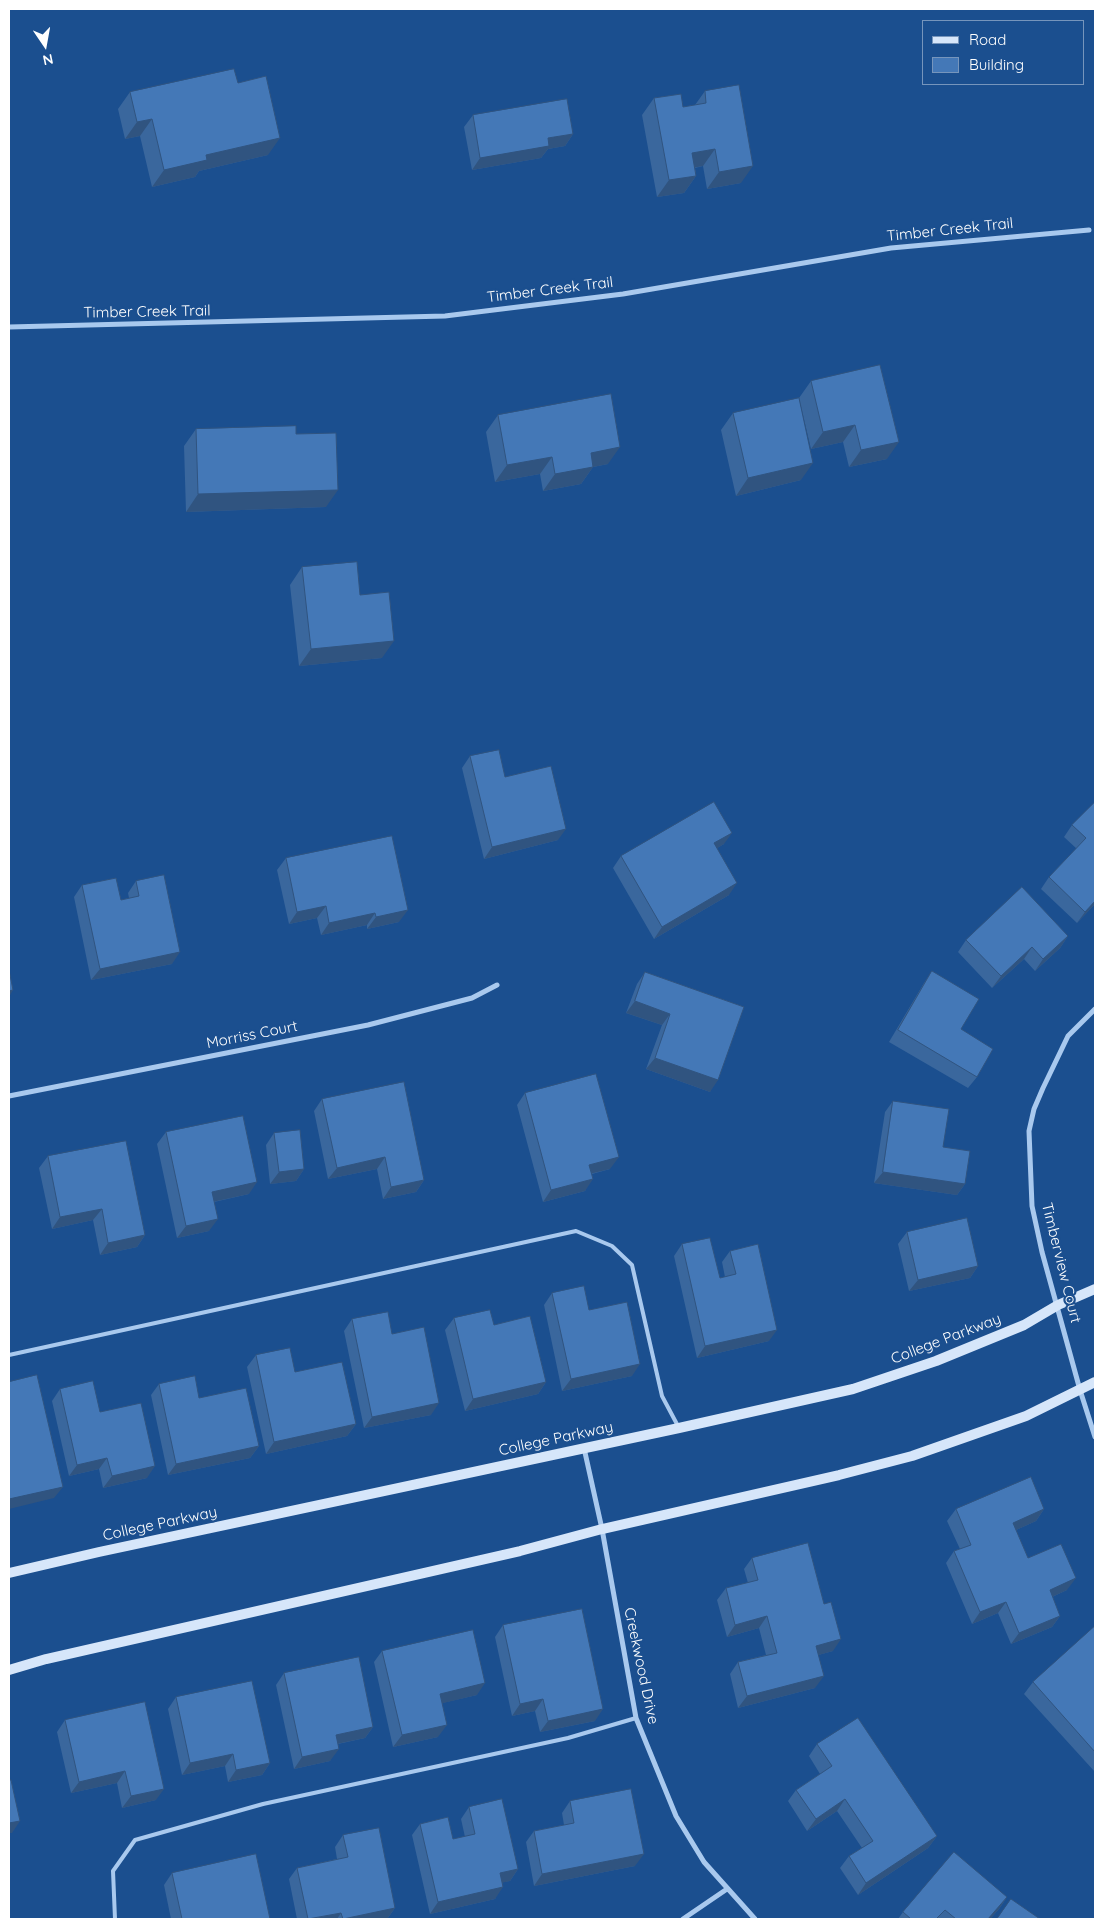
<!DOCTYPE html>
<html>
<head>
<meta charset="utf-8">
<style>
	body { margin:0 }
	#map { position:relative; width:1104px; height:1928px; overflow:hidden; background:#1b4f8f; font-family:Quicksand,sans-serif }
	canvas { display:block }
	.frame { position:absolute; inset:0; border:10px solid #fff; pointer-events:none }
	.legend { position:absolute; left:922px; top:20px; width:162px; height:65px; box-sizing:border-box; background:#1b4f8f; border:1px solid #7695bc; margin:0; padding:6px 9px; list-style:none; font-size:15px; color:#fff }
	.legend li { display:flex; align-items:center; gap:10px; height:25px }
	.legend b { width:25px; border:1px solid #7695bc }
	.north { position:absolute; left:20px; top:20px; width:50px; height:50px; -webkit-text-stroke:4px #1b4f8f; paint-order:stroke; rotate:168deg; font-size:14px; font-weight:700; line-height:20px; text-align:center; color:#fff }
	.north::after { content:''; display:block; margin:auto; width:18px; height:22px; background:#fff; clip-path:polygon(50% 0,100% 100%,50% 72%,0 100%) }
</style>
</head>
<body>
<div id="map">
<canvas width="1104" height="1928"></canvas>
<div class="frame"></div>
<ul class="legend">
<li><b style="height:6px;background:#d6e6fa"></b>Road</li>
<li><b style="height:14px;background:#4478b7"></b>Building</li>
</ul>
<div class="north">N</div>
</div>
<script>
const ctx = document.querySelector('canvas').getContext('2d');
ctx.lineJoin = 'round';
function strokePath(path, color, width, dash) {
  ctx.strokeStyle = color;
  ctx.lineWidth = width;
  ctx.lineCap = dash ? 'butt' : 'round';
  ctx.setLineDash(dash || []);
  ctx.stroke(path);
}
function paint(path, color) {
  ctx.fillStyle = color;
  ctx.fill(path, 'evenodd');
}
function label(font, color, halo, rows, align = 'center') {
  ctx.font = font + ' Quicksand,sans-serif';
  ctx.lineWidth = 4.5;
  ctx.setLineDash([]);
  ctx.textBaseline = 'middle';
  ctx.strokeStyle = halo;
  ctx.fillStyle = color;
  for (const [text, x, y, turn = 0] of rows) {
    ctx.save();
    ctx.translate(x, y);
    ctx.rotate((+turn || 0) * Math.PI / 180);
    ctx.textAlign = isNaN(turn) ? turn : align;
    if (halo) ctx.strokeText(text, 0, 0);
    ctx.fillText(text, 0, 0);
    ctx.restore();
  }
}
strokePath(new Path2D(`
	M9 1355 576 1231 612 1246 632 1265 662 1396 679 1428
	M115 1919 113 1871 135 1840 263 1804 568 1738 636 1718`), '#a9c9ee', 4);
strokePath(new Path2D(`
	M9 327 445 316 623 294 891 248 1089 230
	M1095 1009 1068 1036 1043 1088 1034 1109 1029 1131 1032 1206 1042 1252 1080 1390 1095 1437
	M9 1096 368 1025 472 998 497 985
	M584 1448 602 1529 636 1718 676 1816 704 1862 755 1919
	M683 1919 727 1889`), '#a9c9ee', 5);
strokePath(new Path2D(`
	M9 1573 99 1552 679 1428 853 1389 936 1361 1024 1325 1058 1305 1095 1289
	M9 1670 46 1659 520 1551 602 1529 839 1475 912 1456 1026 1416 1095 1382`), '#d6e6fa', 10);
paint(new Path2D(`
	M238 83 268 155 199 171 195 177 152 187 140 136 125 139 118 109 130 92Z
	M705 91 741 183 707 189 703 166 695 168 696 176 684 193 657 197 642 115 654 98 683 107 695 105Z
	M473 115 573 134 565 146 548 149 541 158 472 170 464 127Z
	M880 365 887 459 849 467 843 442 811 449 799 398 811 381Z
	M733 413 801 480 736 496 721 430Z
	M498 415 608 464 593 467 581 484 543 491 540 474 495 482 486 432Z
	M196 429 296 434 326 507 186 512 184 446Z
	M302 567 360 595 382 658 299 666 290 585Z
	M470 756 505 777 558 840 484 859 462 768Z
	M1095 802V904L1077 923 1041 889 1049 877 1077 849 1064 837 1072 825Z
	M724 844 717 848 729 895 654 939 613 868 621 856Z
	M286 858 399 922 367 929V925L321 935 317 918 289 924 277 870Z
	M136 881 172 964 91 980 74 897 82 885 121 900 129 898 128 893Z
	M1068 936 1060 948 1035 971 1024 959 992 988 958 952 966 940Z
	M932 971 961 1029 977 1077 968 1088 889 1042 924 983Z
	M645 972 744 1007 710 1092 646 1069 662 1025 626 1013 637 984Z
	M525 1093 610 1169 592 1174 585 1191 543 1202 517 1105Z
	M322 1099 424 1180 416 1192 383 1199 377 1169 328 1179 314 1111Z
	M893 1101 943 1147 965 1184 957 1195 874 1183 885 1112Z
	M166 1132 249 1194 214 1202 209 1231 177 1238 157 1144Z
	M274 1133 304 1169 296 1181 270 1184 266 1145Z
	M48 1156 145 1235 137 1247 100 1255 93 1220 52 1229 39 1168Z
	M907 1232 978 1266 970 1278 909 1291 898 1244Z
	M682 1244 720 1278 725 1277 722 1262 730 1251 769 1341 697 1358 674 1256Z
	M552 1293 632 1376 562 1391 544 1305Z
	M454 1318 546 1382 538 1394 465 1411 445 1330Z
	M352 1319 392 1334 431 1415 364 1428 344 1331Z
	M256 1355 295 1372 356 1424 347 1436 266 1454 247 1367Z
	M159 1384 199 1398 259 1446 250 1458 168 1475 151 1395Z
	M60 1389 100 1412 147 1478 103 1488 99 1469 69 1476 52 1401Z
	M956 1509H1044L1036 1521 1016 1530 1028 1558 1067 1590 1052 1597 1060 1616 1052 1627 1011 1644 998 1613 972 1624 946 1563 954 1551 960 1549 947 1521Z
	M752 1558 833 1651 818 1655 815 1688 738 1708 730 1674 738 1662 766 1655 759 1628 727 1637 717 1600 726 1588 748 1583 744 1569Z
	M503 1625 595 1721 540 1732 535 1711 512 1716 495 1637Z
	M1095 1626V1772L1024 1694 1033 1682Z
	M382 1651 477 1695 442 1703 438 1737 393 1747 374 1662Z
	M284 1673 373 1727 365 1738 338 1744 330 1761 294 1769 276 1685Z
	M176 1697 270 1763 262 1775 228 1782 225 1766 182 1775 168 1709Z
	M145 1702 156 1800 122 1808 117 1783 71 1793 57 1732 65 1720Z
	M817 1744 937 1836 928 1848 858 1895 840 1868 849 1856 862 1848 837 1811 807 1831 788 1801 796 1790 820 1774 809 1756Z
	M570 1801 635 1866 534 1886 526 1842 534 1831 564 1825 562 1813Z
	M469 1807 518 1869 510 1881 502 1882 495 1899 430 1914 412 1835 420 1824 453 1839 465 1837 461 1819Z
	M343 1835 395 1908 387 1919H297L289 1879 297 1868 337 1859 335 1847Z
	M172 1873 270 1919H171L164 1885Z
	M1007 1897 999 1909 990 1919H898L903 1912Z`), '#3a679d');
paint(new Path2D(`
	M152 119 140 136 125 139 137 122Z
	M573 134 565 146 548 149 541 158 472 170 480 158 548 138Z
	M280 138 268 155 199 171 195 177 152 187 164 170 206 155Z
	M715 149 703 166 680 170 692 153Z
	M753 166 741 183 707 189 719 172Z
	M696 176 684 193 657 197 669 180Z
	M855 425 843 442 811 449 823 432Z
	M899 442 887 459 849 467 861 450Z
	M620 447 608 464 593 467 581 484 543 491 555 474 591 453Z
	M552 457 540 474 495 482 507 465Z
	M813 463 801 480 736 496 748 478Z
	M338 490 326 507 186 512 198 494Z
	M394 641 382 658 299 666 311 649Z
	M566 829 558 840 484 859 492 847Z
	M732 833 724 844 706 855 714 843Z
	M737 883 729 895 654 939 662 927Z
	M1095 901V904L1077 923 1085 912Z
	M326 906 317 918 289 924 297 912Z
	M408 910 399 922 367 929 376 917Z
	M375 913 367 925 321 935 329 923Z
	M1068 936 1060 948 1035 971 1043 959Z
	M1032 947 1024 959 992 988 1001 976Z
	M180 952 172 964 91 980 100 969Z
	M13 990 9 997V991Z
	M635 1001 670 1014 662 1025 626 1013Z
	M655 1058 718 1080 710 1092 646 1069Z
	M385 1157 377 1169 328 1179 337 1168Z
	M619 1157 610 1169 581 1176 589 1165Z
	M304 1169 296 1181 270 1184 279 1172Z
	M883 1172 965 1184 957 1195 874 1183Z
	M593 1179 585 1191 543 1202 551 1190Z
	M424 1180 416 1192 383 1199 391 1187Z
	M257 1182 249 1194 203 1204 212 1192Z
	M102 1209 93 1220 52 1229 60 1217Z
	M218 1219 209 1231 177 1238 186 1226Z
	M145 1235 137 1247 100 1255 108 1243Z
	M978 1266 970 1278 909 1291 918 1280Z
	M777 1330 769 1341 697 1358 705 1346Z
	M640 1364 632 1376 562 1391 571 1379Z
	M546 1382 538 1394 465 1411 473 1399Z
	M439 1403 431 1415 364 1428 372 1417Z
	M356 1424 347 1436 266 1454 274 1442Z
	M259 1446 250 1458 168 1475 176 1464Z
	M107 1458 99 1469 69 1476 77 1465Z
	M155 1466 147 1478 103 1488 112 1476Z
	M63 1487 54 1498 9 1509V1499Z
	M1044 1509 1036 1521 1005 1535 1013 1523Z
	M1076 1578 1067 1590 1041 1602 1050 1590Z
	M1006 1602 998 1613 972 1624 980 1612Z
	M767 1616 759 1628 727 1637 735 1625Z
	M1060 1616 1052 1627 1011 1644 1019 1633Z
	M841 1639 833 1651 808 1658 816 1646Z
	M824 1676 815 1688 738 1708 747 1696Z
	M485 1683 477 1695 431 1706 440 1694Z
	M543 1699 535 1711 512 1716 520 1704Z
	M603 1709 595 1721 540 1732 548 1721Z
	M447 1725 438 1737 393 1747 402 1735Z
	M373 1727 365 1738 327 1746 336 1735Z
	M339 1749 330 1761 294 1769 302 1757Z
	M233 1754 225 1766 182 1775 190 1763Z
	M270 1763 262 1775 228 1782 236 1770Z
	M125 1771 117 1783 71 1793 79 1782Z
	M164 1789 156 1800 122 1808 131 1796Z
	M845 1799 837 1811 807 1831 816 1819Z
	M20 1821 12 1833H9V1823Z
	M937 1836 928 1848 858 1895 866 1883Z
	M644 1854 635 1866 534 1886 542 1874Z
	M518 1869 510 1881 492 1885 500 1873Z
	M503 1887 495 1899 430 1914 438 1902Z
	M1007 1897 999 1909 990 1919H988Z
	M395 1908 387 1919H342H343Z
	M341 1913 337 1919H311Z`), '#305480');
const building = new Path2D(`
	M234 69 238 83 266 76 280 138 206 155 207 160 164 170 152 119 137 122 130 92Z
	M739 85 753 166 719 172 715 149 692 153 696 176 669 180 654 98 681 94 683 107 706 103 705 91Z
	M567 99 573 134 548 138 549 146 480 158 473 115Z
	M880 365 899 442 861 450 855 425 823 432 811 381Z
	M611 394 620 447 591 453 593 467 555 474 552 457 507 465 498 415Z
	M799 398 813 463 748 478 733 413Z
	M296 426V434L336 433 338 490 198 494 196 429Z
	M357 562 360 595 389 592 394 641 311 649 302 567Z
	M499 750 505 777 551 766 566 829 492 847 470 756Z
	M714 802 732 833 714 843 737 883 662 927 621 856Z
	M1095 802V901L1085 912 1049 877 1086 838 1072 825Z
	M392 836 408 910 376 917 375 913 329 923 326 906 297 912 286 858Z
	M164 875 180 952 100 969 82 885 116 878 121 900 139 896 136 881Z
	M1022 887 1068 936 1043 959 1032 947 1001 976 966 940Z
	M9 970 13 990 9 991Z
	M932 971 979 999 961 1029 993 1049 977 1077 898 1030Z
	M645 972 744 1007 718 1080 655 1058 670 1014 635 1001Z
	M596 1074 619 1157 589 1165 593 1179 551 1190 525 1093Z
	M404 1082 424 1180 391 1187 385 1157 337 1168 322 1099Z
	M893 1101 949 1109 943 1147 970 1151 965 1184 883 1172Z
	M243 1116 257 1182 212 1192 218 1219 186 1226 166 1132Z
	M300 1130 304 1169 279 1172 274 1133Z
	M126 1141 145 1235 108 1243 102 1209 60 1217 48 1156Z
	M967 1218 978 1266 918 1280 907 1232Z
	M710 1238 720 1278 736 1274 730 1251 758 1244 777 1330 705 1346 682 1244Z
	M584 1286 589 1310 627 1302 640 1364 571 1379 552 1293Z
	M490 1310 494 1325 530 1316 546 1382 473 1399 454 1318Z
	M388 1312 392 1334 424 1327 439 1403 372 1417 352 1319Z
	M290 1348 295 1372 342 1362 356 1424 274 1442 256 1355Z
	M37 1375 63 1487 9 1499V1382Z
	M195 1376 199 1398 246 1388 259 1446 176 1464 159 1384Z
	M93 1381 100 1412 141 1403 155 1466 112 1476 107 1458 77 1465 60 1389Z
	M1031 1477 1044 1509 1013 1523 1028 1558 1061 1544 1076 1578 1050 1590 1060 1616 1019 1633 1006 1602 980 1612 954 1551 971 1545 956 1509Z
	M808 1543 824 1604 831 1602 841 1639 816 1646 824 1676 747 1696 738 1662 777 1653 767 1616 735 1625 726 1588 758 1580 752 1558Z
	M582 1609 603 1709 548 1721 543 1699 520 1704 503 1625Z
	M1095 1626V1752L1033 1682Z
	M473 1630 485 1683 440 1694 447 1725 402 1735 382 1651Z
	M359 1657 373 1727 336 1735 339 1749 302 1757 284 1673Z
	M252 1681 270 1763 236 1770 233 1754 190 1763 176 1697Z
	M145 1702 164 1789 131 1796 125 1771 79 1782 65 1720Z
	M858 1718 937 1836 866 1883 849 1856 873 1841 845 1799 816 1819 796 1790 832 1766 817 1744Z
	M11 1780 20 1821 9 1823V1781Z
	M631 1789 644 1854 542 1874 534 1831 574 1823 570 1801Z
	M502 1799 518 1869 500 1873 503 1887 438 1902 420 1824 448 1817 453 1839 475 1834 469 1807Z
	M379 1828 395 1908 343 1919 341 1913 308 1919 297 1868 348 1857 343 1835Z
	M954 1852 1007 1897 988 1919H956L945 1910 936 1919H911L903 1912Z
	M256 1854 270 1919H182L172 1873Z
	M1011 1899 1040 1919H997Z`);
paint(building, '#4478b7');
strokePath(building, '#305480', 1);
label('15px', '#fff', '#1b4f8f', [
	["Timber Creek Trail",950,230,-6],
	["Timber Creek Trail",550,290,-7],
	["Timber Creek Trail",147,312,-1],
	["Morriss Court",252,1035,-11],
	["Timberview Court",1061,1263,76],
	["College Parkway",946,1339,-21],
	["College Parkway",556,1439,-12],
	["College Parkway",160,1524,-12],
	["Creekwood Drive",641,1666,78]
]);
</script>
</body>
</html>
